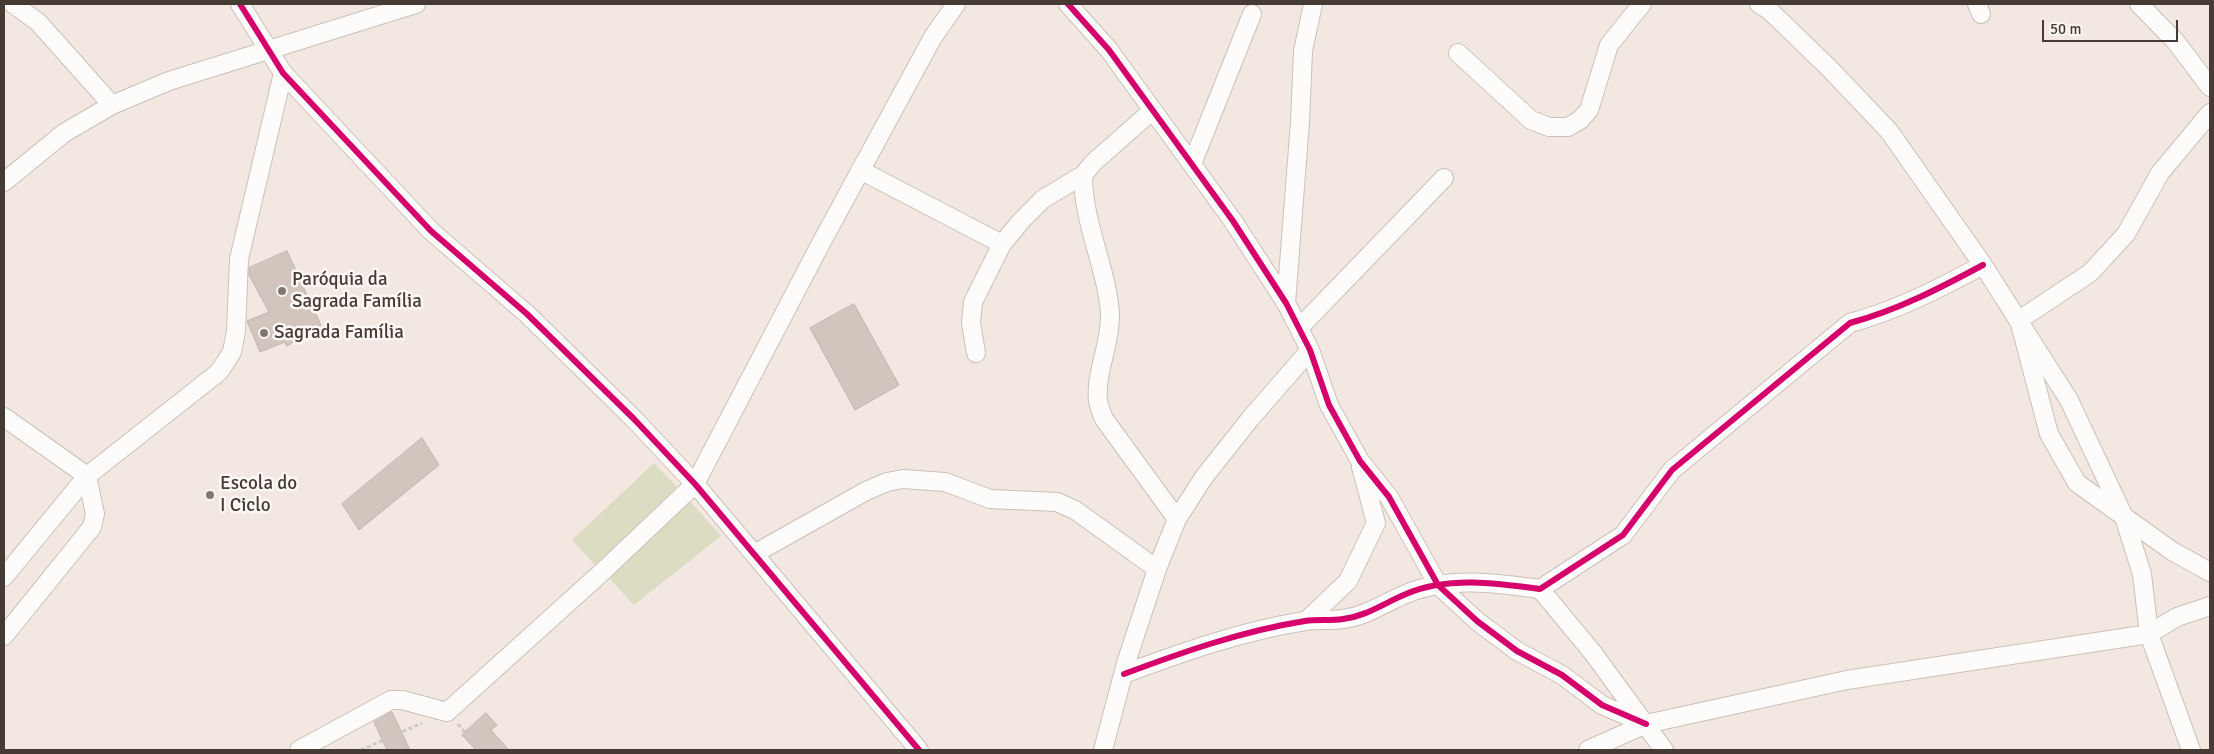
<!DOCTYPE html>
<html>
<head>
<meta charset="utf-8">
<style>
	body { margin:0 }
	#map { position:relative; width:2214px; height:754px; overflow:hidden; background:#f3e8e1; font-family:Signika,sans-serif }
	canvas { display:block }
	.frame { position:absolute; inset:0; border:5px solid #453b34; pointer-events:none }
	.scale { position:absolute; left:2042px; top:20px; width:136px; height:22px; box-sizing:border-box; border:2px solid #453b34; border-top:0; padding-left:6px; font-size:15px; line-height:18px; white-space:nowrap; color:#453b34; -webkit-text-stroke:4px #fcf7f4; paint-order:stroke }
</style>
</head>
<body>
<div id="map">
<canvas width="2214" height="754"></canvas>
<div class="frame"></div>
<div class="scale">50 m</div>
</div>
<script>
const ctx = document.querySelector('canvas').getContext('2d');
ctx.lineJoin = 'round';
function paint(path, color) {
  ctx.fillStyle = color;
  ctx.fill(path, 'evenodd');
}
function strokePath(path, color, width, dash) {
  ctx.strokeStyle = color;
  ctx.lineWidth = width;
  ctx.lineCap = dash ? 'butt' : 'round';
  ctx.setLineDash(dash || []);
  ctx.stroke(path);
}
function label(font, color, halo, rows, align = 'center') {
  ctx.font = font + ' Signika,sans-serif';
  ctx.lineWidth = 5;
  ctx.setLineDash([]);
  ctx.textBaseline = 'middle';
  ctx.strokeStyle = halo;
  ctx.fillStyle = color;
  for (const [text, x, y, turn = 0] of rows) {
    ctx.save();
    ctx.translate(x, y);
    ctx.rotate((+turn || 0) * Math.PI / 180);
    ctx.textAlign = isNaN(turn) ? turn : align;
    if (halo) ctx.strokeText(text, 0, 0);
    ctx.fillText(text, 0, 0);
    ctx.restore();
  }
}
paint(new Path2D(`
	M654 463 677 487 595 565 572 540Z
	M690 501 721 536 634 605 608 577Z`), '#dcdcc3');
const building = new Path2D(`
	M287 251 321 325 287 346 285 342 260 352 247 321 269 312 249 275V268Z
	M854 304 899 385 855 410 810 328Z
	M422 438 439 465 359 530 342 504Z
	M392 712 410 750H387L374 722Z
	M486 713 497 725 491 730 509 750H476L462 735Z`);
paint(building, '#d2c5bd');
strokePath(building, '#beb5af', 1);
const minor = new Path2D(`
	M13 4 38 22 112 105
	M240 4 283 73 431 231 527 314 634 419 695 484 919 750
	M1068 4 1109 50 1233 221 1286 303 1310 350 1329 405 1360 461 1389 497 1438 585 1477 621 1517 651 1562 675 1602 705 1646 724
	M1759 4 1769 10 1829 68 1889 131 1983 265 2069 400 2124 517 2142 574 2149 634 2191 750
	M1977 4 1981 14
	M2139 4 2176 42 2210 87
	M1458 53 1531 120 1549 127H1568L1580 120 1589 110 1609 45 1642 4
	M1153 110 1094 162 1083 175C1083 224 1107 268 1110 314 1111 344 1095 372 1098 401 1099 407 1102 414 1104 419L1177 519
	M2210 113 2160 173 2126 234 2090 273 2019 320 2049 434 2077 483 2172 551 2210 572
	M1192 164 1252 14
	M860 170 1002 244
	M4 182 64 133 112 105 169 81 416 4
	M1286 303 1300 122 1303 51 1313 4
	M1299 328 1444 178
	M976 353 971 323 973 302 1002 244 1022 220 1043 199 1083 175
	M4 417 87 476 95 514 92 527 4 636
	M754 554 866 491 887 482 903 479 945 482 990 499 1057 502 1075 510 1157 569
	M4 577 87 476 219 372 232 352 236 331 239 259 283 73
	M1540 589 1593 653 1664 750
	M1306 621 1348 581 1376 523 1361 467
	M1124 674C1183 652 1242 631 1305 621 1317 619 1330 621 1343 619 1367 616 1384 603 1406 594 1447 576 1497 583 1540 589L1623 535 1672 470 1850 323C1898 310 1940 288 1983 265
	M299 750 391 700H402L447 712 601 573 695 484 820 245 933 37 956 4
	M1103 750 1126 663 1157 569 1177 519 1204 477 1250 419 1310 350
	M1588 750 1646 724 1847 680 2149 634 2177 617 2210 606`);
strokePath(minor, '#cac0ba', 20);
strokePath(new Path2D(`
	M458 724 465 732
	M361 750 422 723`), '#cdc9c5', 3, [4, 2.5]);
strokePath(minor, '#fdfcfa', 18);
strokePath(new Path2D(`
	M240 4 283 73 431 231 527 314 634 419 695 484 919 750
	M1068 4 1109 50 1233 221 1286 303 1310 350 1329 405 1360 461 1389 497 1438 585 1477 621 1517 651 1562 675 1602 705 1646 724
	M1124 674C1183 652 1242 631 1305 621 1317 619 1330 621 1343 619 1367 616 1384 603 1406 594 1447 576 1497 583 1540 589L1623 535 1672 470 1850 323C1898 310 1940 288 1983 265`), '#d6006c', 6);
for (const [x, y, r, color] of [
	[282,291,5,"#827871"],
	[264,333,5,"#827871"],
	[210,495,5,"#827871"]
]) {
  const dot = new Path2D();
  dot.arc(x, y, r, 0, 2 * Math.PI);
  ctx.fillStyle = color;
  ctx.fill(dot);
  strokePath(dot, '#fcf7f4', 2);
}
label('19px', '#453b34', '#fcf7f4', [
	["Paróquia da",292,280],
	["Sagrada Família",292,302],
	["Sagrada Família",274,333],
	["Escola do",220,484],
	["I Ciclo",220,506]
], 'left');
</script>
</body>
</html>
